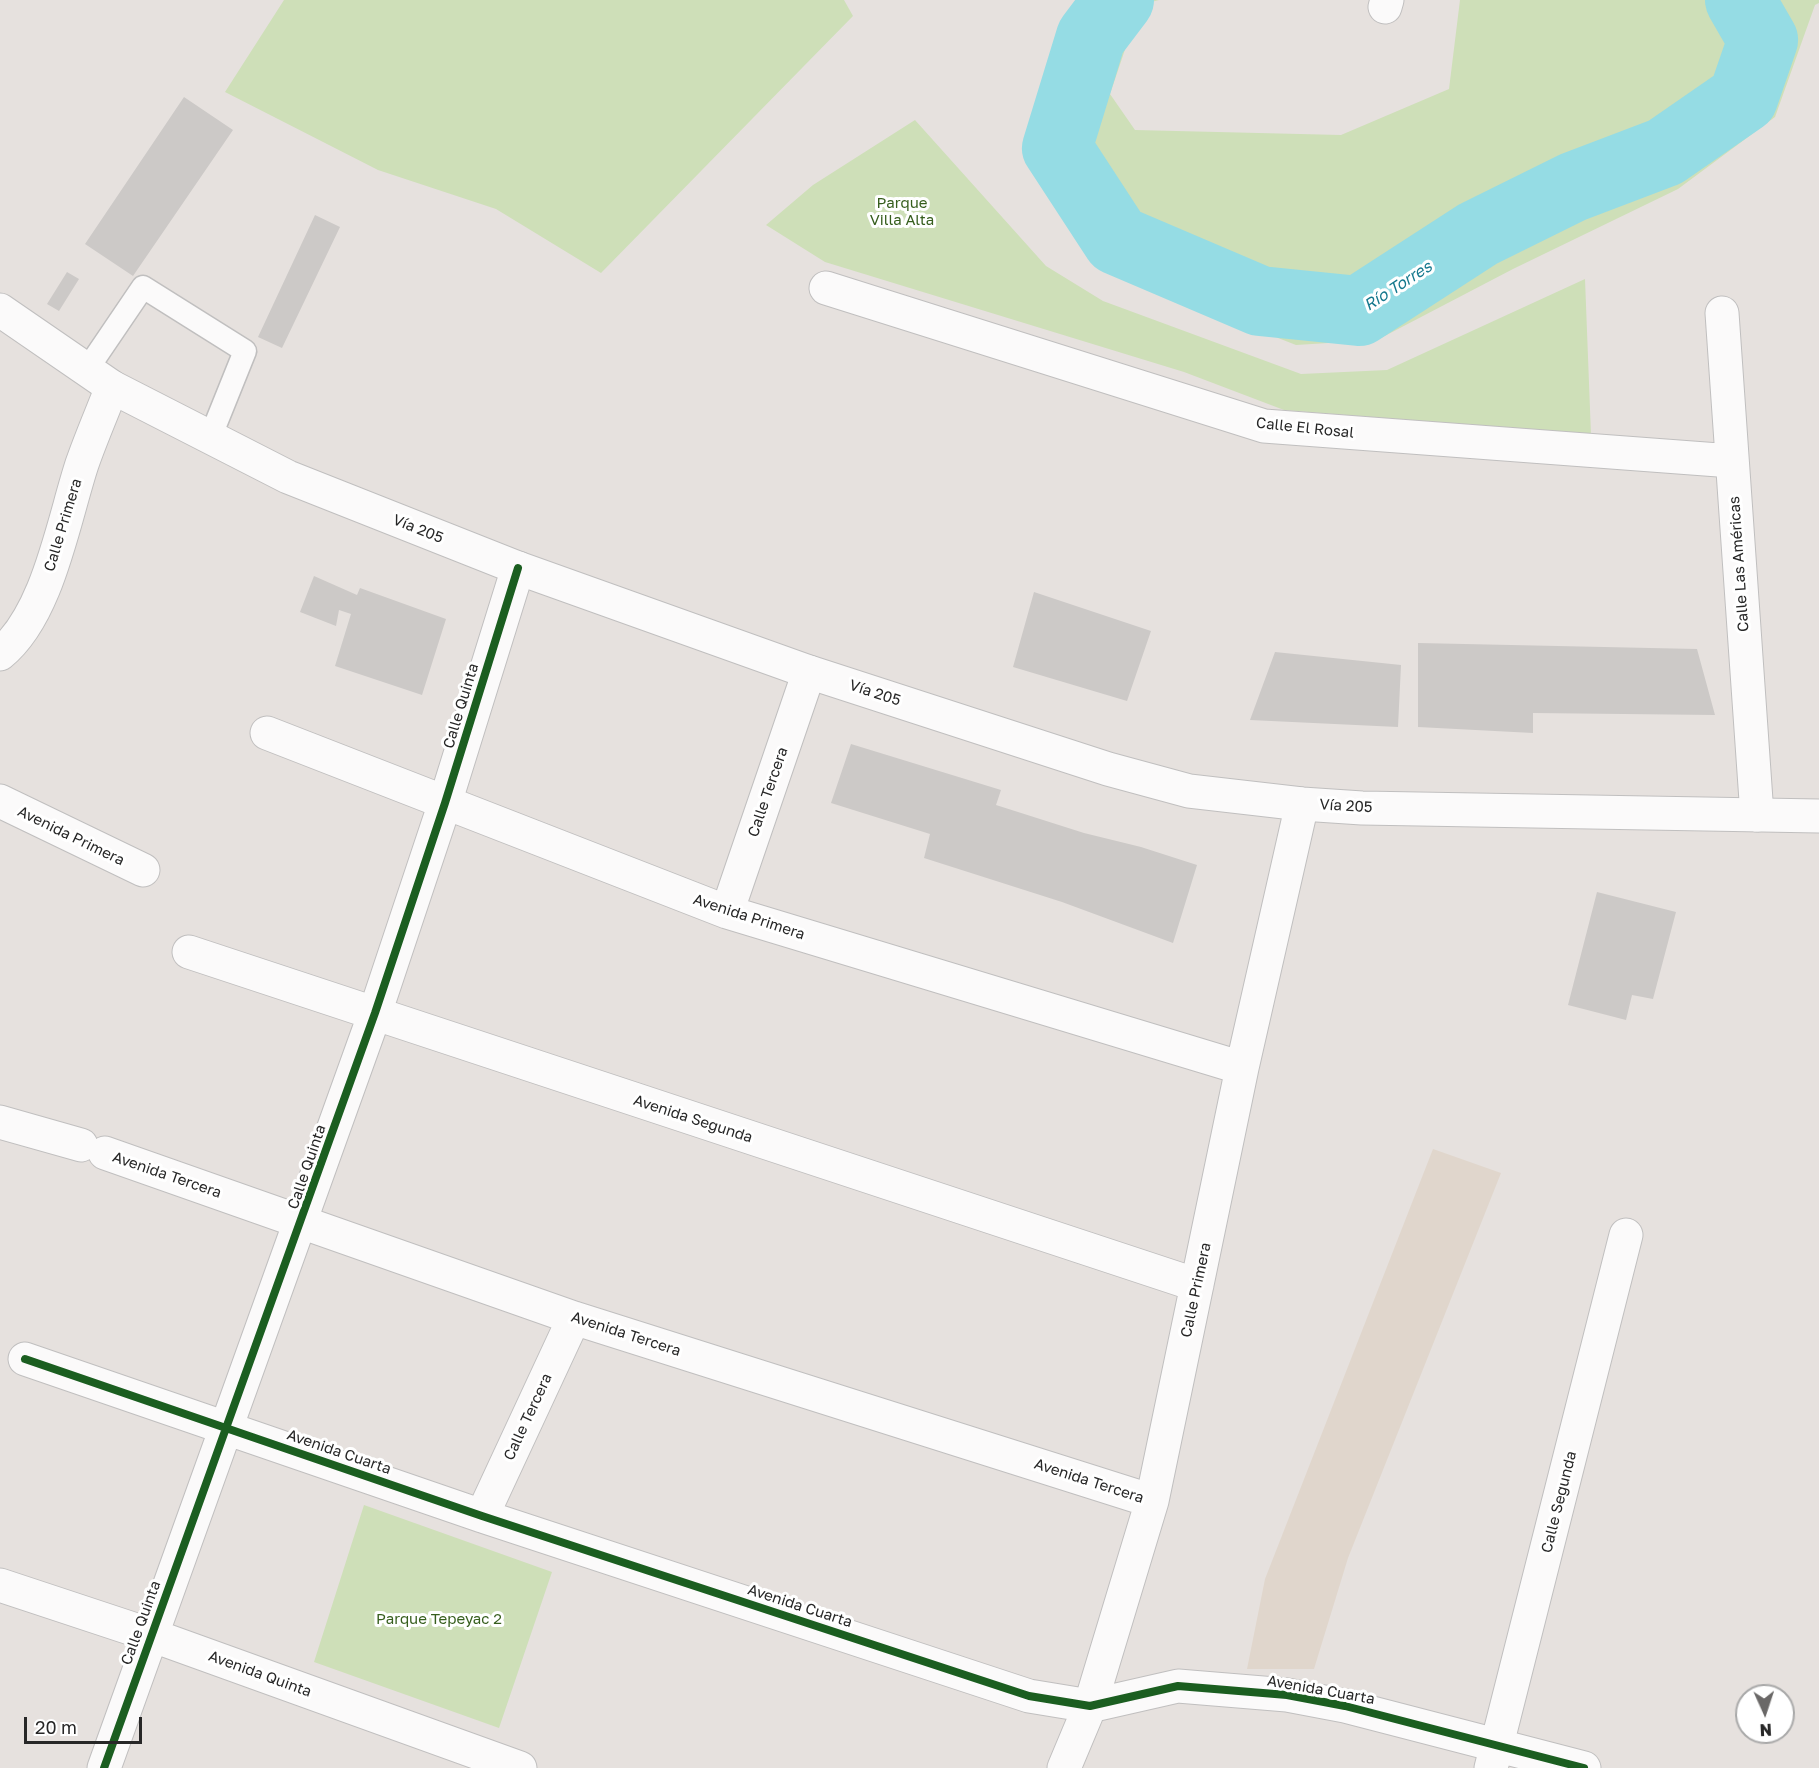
<!DOCTYPE html>
<html>
<head>
<meta charset="utf-8">
<style>
	body { margin:0 }
	#map { position:relative; width:1819px; height:1768px; overflow:hidden; background:#e6e1de; font-family:"Golos Text",sans-serif }
	canvas { display:block }
	.north { position:absolute; left:1735px; top:1684px; width:60px; height:60px; box-sizing:border-box; background:#fff; border:2px solid #a9a9a9; border-radius:50%; rotate:177deg; font-size:16px; font-weight:700; line-height:24px; text-align:center; color:#272727 }
	.north::after { content:''; display:block; margin:auto; width:21px; height:27px; background:#6a6867; clip-path:polygon(50% 0,100% 100%,50% 72%,0 100%) }
	.scale { position:absolute; left:24px; top:1717px; width:118px; height:27px; box-sizing:border-box; border:3px solid #272727; border-top:0; padding-left:8px; font-size:18px; line-height:21px; white-space:nowrap; color:#272727; -webkit-text-stroke:4px #fff; paint-order:stroke }
</style>
</head>
<body>
<div id="map">
<canvas width="1819" height="1768"></canvas>
<div class="north">N</div>
<div class="scale">20 m</div>
</div>
<script>
const ctx = document.querySelector('canvas').getContext('2d');
ctx.lineJoin = 'round';
function paint(path, color) {
  ctx.fillStyle = color;
  ctx.fill(path, 'evenodd');
}
function strokePath(path, color, width, dash) {
  ctx.strokeStyle = color;
  ctx.lineWidth = width;
  ctx.lineCap = dash ? 'butt' : 'round';
  ctx.setLineDash(dash || []);
  ctx.stroke(path);
}
function label(font, color, halo, rows, align = 'center') {
  ctx.font = font + ' "Golos Text",sans-serif';
  ctx.lineWidth = 6;
  ctx.setLineDash([]);
  ctx.textBaseline = 'middle';
  ctx.strokeStyle = halo;
  ctx.fillStyle = color;
  for (const [text, x, y, turn = 0] of rows) {
    ctx.save();
    ctx.translate(x, y);
    ctx.rotate((+turn || 0) * Math.PI / 180);
    ctx.textAlign = isNaN(turn) ? turn : align;
    if (halo) ctx.strokeText(text, 0, 0);
    ctx.fillText(text, 0, 0);
    ctx.restore();
  }
}
paint(new Path2D(`
	M1433 1149 1501 1173 1348 1558 1314 1669H1247L1265 1579Z`), '#e0d6cc');
paint(new Path2D(`
	M284 0H844L853 16 601 273 496 209 378 170 225 92Z
	M1095 0H1159L1140 5 1110 94 1135 130 1341 135 1449 89 1460 0H1819V3L1815 5 1775 117 1678 189 1513 269 1377 340 1296 345 1109 272 1045 157 1071 28Z
	M915 120 1046 266 1103 301 1301 374 1387 370 1585 279 1591 435 1284 410 1184 372 825 262 766 225 813 185Z
	M364 1505 552 1572 499 1728 314 1662Z`), '#cedfb8');
strokePath(new Path2D(`
	M1119 0 1091 37 1057 148 1117 240 1260 301 1359 311 1478 234 1573 187 1665 152 1743 98 1763 40 1740 0`), '#95dce4', 70);
paint(new Path2D(`
	M184 97 233 130 133 276 85 244Z
	M315 215 340 227 282 348 258 337Z
	M67 272 79 279 59 311 47 304Z
	M314 576 357 595 360 588 446 619 422 695 335 666 351 614 339 610 336 626 300 612Z
	M1034 592 1151 631 1127 701 1013 667Z
	M1418 643 1697 649 1715 715 1533 713V733L1418 727Z
	M1275 652 1401 665 1398 727 1250 720Z
	M851 744 1001 790 996 805 1084 833 1141 847 1197 865 1173 943 1062 902 924 858 930 834 831 803Z
	M1597 892 1676 912 1653 999 1632 995 1626 1020 1568 1005Z`), '#ccc9c7');
const service = new Path2D(`
	M86 371 143 287 245 351 210 438`);
const minor = new Path2D(`
	M1385 7 1387 0
	M826 288 1264 426 1732 461
	M1722 313 1757 815
	M0 654C48 615 63 522 82 464 91 438 102 413 112 387
	M267 733 727 912 1242 1068
	M0 801 143 870
	M727 912 809 672
	M189 952 1197 1285
	M0 1122 81 1145
	M105 1153 574 1318 1152 1501
	M25 1359 482 1516 1029 1696 1090 1706 1178 1686 1287 1695 1345 1706 1584 1768
	M482 1516 574 1318
	M0 1585 151 1635 520 1768
	M104 1768 375 1013 445 803 518 568
	M1064 1768 1090 1706 1152 1501 1242 1068 1302 804
	M1491 1768 1626 1235`);
const secondary = new Path2D(`
	M0 310 112 387 288 477 518 568 809 672 1108 769 1189 791 1302 804 1362 808 1819 816`);
strokePath(service, '#c0bfbf', 25);
strokePath(minor, '#c0bfbf', 35);
strokePath(secondary, '#c0bfbf', 35);
strokePath(service, '#fbfafa', 22);
strokePath(minor, '#fbfafa', 33);
strokePath(secondary, '#fbfafa', 33);
strokePath(new Path2D(`
	M25 1359 482 1516 1029 1696 1090 1706 1178 1686 1287 1695 1345 1706 1584 1768
	M104 1768 375 1013 445 803 518 568`), '#1b5e20', 8);
label('15px', '#365e1d', '#fff', [
	["Parque",902,203],
	["Villa Alta",902,220],
	["Parque Tepeyac 2",439,1619]
]);
label('15px', '#272727', '#fff', [
	["Calle El Rosal",1305,428,6],
	["Calle Primera",63,525,-73],
	["Vía 205",418,529,22],
	["Calle Las Américas",1739,564,-94],
	["Vía 205",875,693,18],
	["Calle Quinta",461,706,-73],
	["Calle Tercera",768,792,-71],
	["Vía 205",1346,806,3],
	["Avenida Primera",71,836,26],
	["Avenida Primera",749,917,18],
	["Avenida Segunda",693,1119,18],
	["Calle Quinta",307,1167,-71],
	["Avenida Tercera",167,1175,19],
	["Calle Primera",1196,1290,-78],
	["Avenida Tercera",626,1334,18],
	["Calle Tercera",528,1417,-65],
	["Avenida Cuarta",339,1452,19],
	["Avenida Tercera",1089,1481,18],
	["Calle Segunda",1559,1502,-76],
	["Avenida Cuarta",800,1606,18],
	["Calle Quinta",141,1623,-70],
	["Avenida Quinta",260,1674,20],
	["Avenida Cuarta",1321,1690,10]
]);
label('italic 16px', '#15788d', '#fff', [
	["Río Torres",1398,286,-33]
]);
</script>
</body>
</html>
